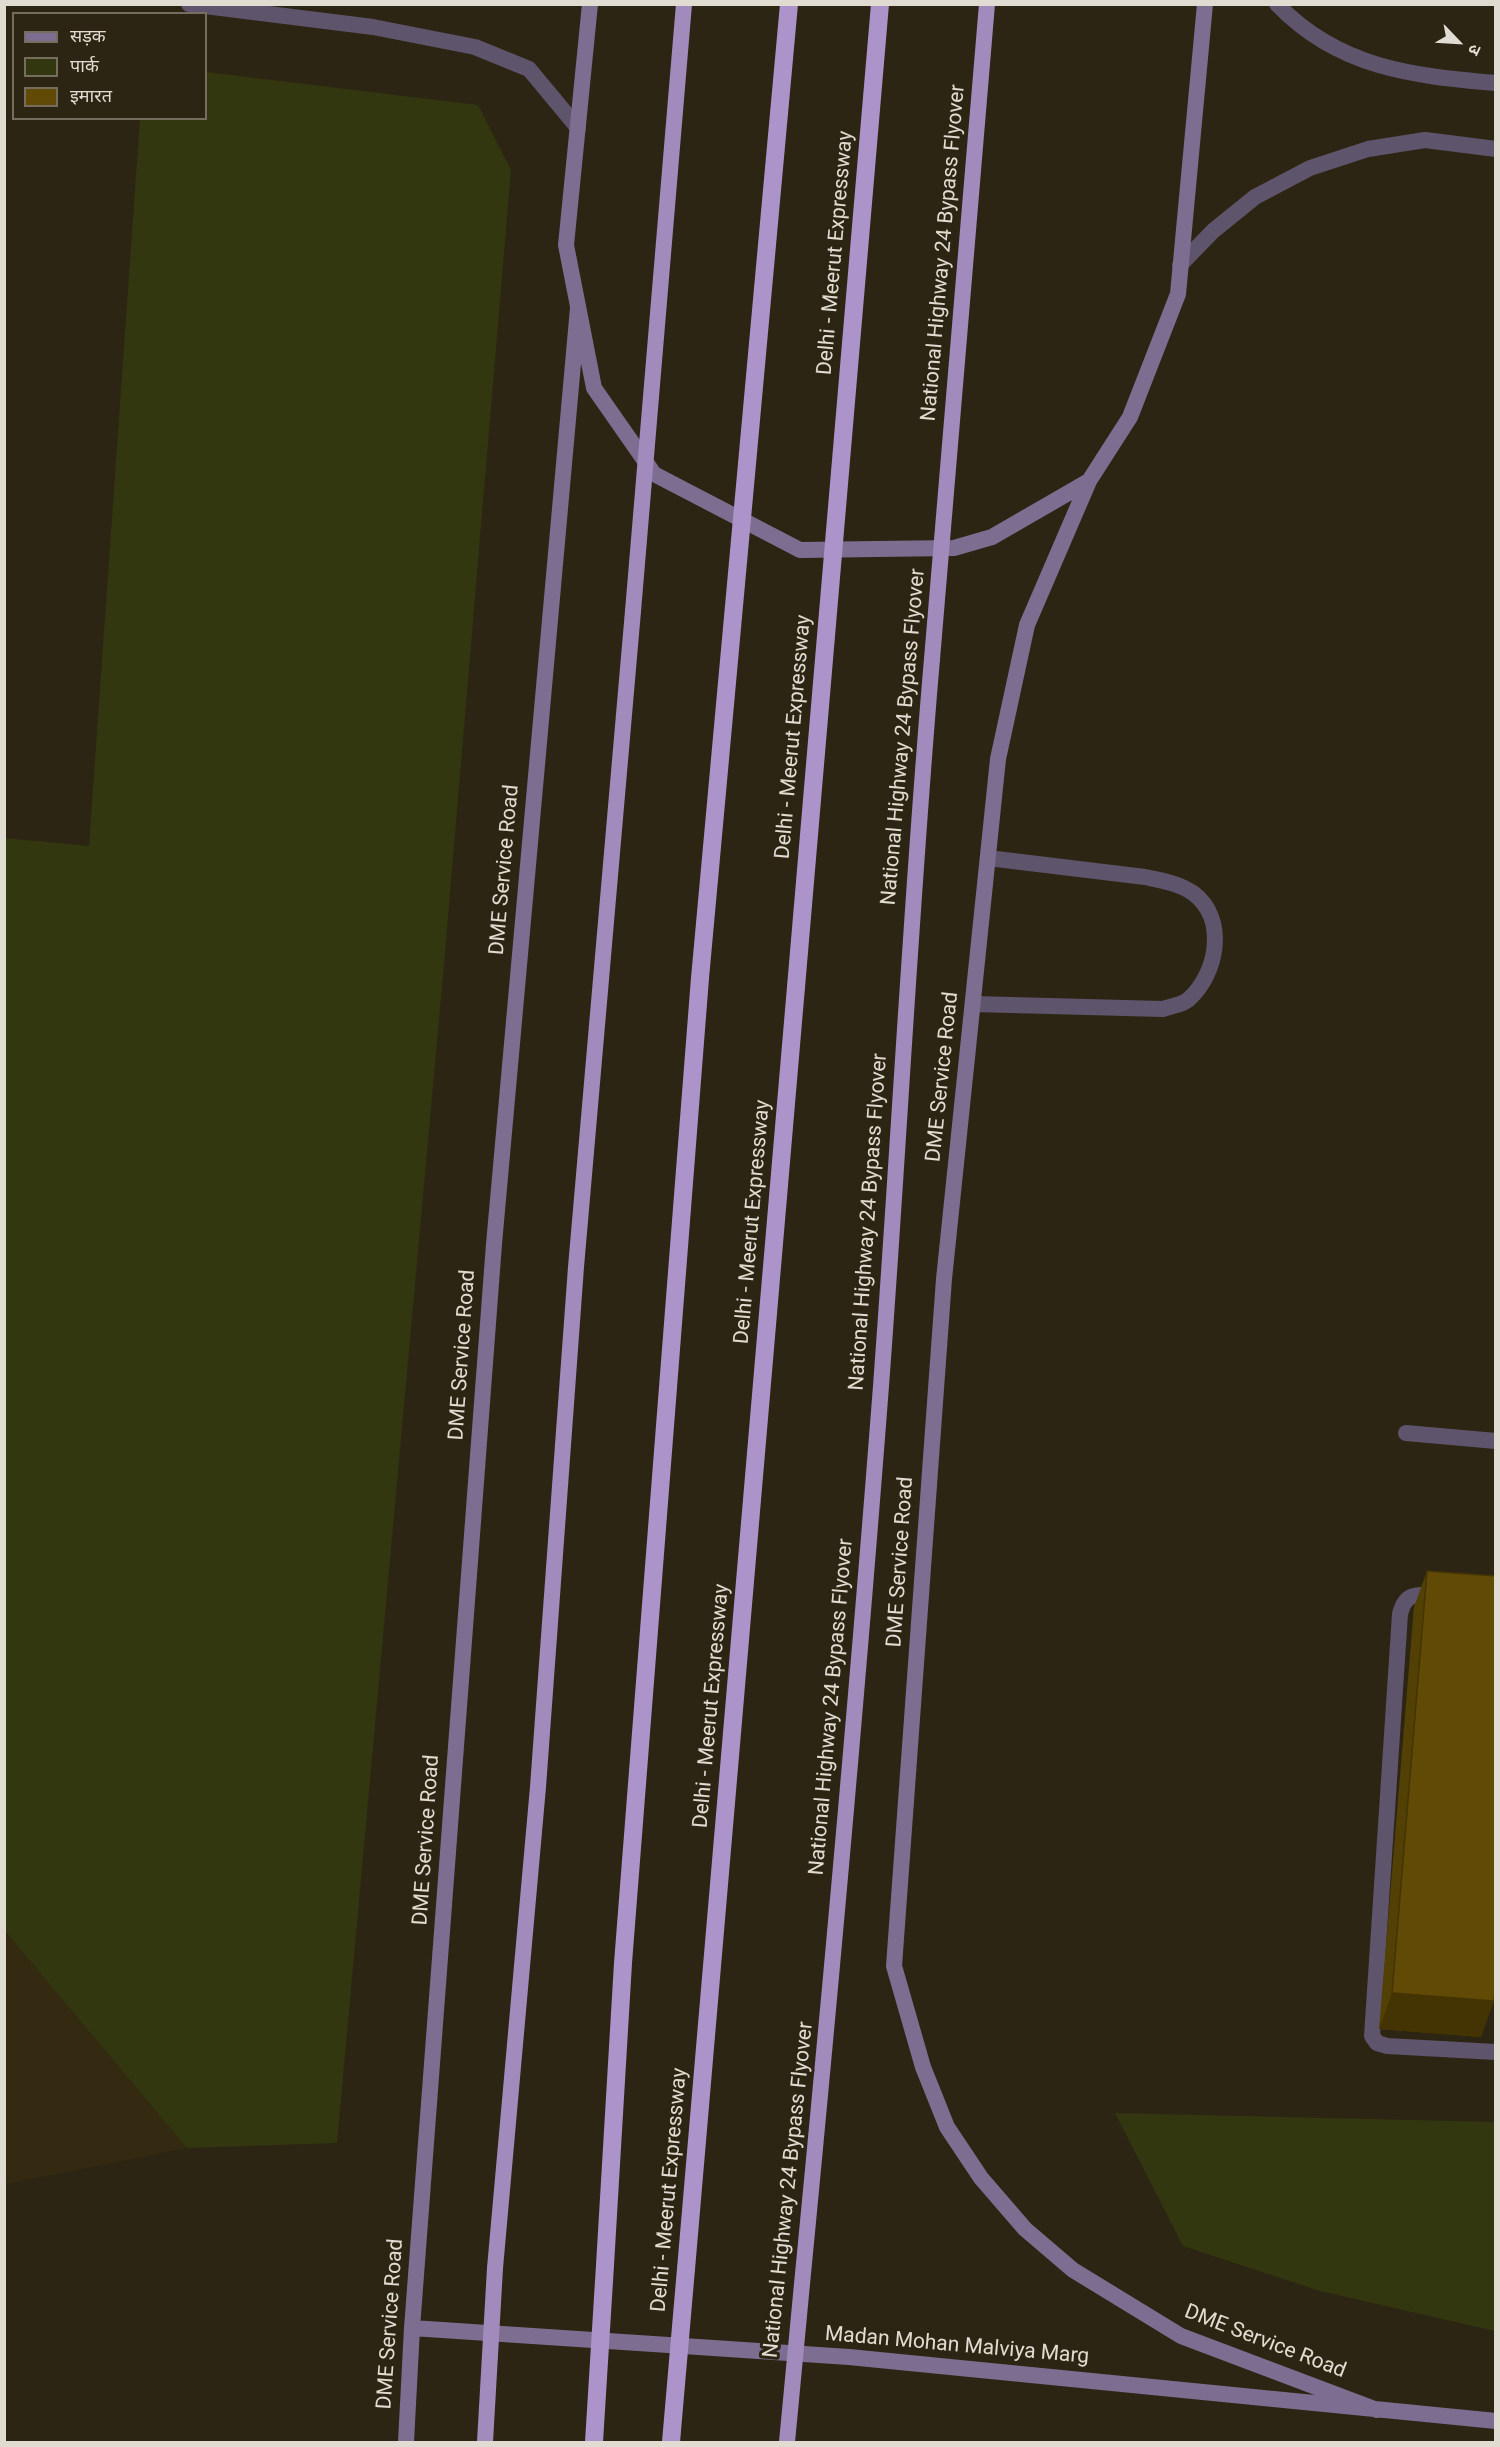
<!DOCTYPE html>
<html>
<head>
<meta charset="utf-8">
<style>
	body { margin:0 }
	#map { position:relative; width:1500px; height:2447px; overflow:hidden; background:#2d2513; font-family:Roboto,"Noto Sans Devanagari",sans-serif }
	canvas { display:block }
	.frame { position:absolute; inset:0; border:6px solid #e1dcd1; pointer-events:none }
	.legend { position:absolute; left:12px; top:12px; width:195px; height:108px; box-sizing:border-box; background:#2d2513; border:2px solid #756e5f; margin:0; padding:8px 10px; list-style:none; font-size:18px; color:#e1dcd1 }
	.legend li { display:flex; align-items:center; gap:12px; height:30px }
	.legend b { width:30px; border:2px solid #756e5f }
	.north { position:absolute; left:1428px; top:12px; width:60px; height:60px; -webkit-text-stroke:4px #2d2513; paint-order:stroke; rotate:115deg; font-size:16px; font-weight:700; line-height:24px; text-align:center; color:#e1dcd1 }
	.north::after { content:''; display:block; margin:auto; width:21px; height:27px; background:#e1dcd1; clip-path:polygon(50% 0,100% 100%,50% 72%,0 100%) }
</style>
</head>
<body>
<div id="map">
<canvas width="1500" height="2447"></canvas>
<div class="frame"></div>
<ul class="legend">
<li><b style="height:8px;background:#7d6e91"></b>सड़क</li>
<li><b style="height:16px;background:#33370f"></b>पार्क</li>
<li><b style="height:16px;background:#614a06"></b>इमारत</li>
</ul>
<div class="north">उ</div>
</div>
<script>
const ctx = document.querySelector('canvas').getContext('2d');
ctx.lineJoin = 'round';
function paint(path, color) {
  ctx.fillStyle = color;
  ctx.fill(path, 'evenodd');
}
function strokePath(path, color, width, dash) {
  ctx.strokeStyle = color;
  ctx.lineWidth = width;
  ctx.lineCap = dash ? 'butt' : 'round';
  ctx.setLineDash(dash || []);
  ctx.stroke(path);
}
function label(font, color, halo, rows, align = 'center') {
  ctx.font = font + ' Roboto,sans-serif';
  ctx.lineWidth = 6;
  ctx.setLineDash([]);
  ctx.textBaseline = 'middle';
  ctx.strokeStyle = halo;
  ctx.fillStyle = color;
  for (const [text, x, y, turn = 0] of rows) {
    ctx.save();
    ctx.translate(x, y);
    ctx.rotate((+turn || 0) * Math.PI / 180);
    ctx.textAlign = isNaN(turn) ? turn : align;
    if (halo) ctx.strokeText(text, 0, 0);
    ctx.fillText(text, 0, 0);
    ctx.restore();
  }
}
paint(new Path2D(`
	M5 1931 187 2148 5 2184Z`), '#342a11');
paint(new Path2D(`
	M206 72 478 105 511 170 443 976 337 2143 187 2148 5 1931 4 838 89 846 140 119 206 118Z
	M1115 2113 1495 2122V2331L1320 2291 1183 2246Z`), '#33370f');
strokePath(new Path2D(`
	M973 1004 1163 1009C1171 1006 1183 1005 1189 999 1217 974 1228 919 1193 893 1179 883 1160 880 1145 877L988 858`), '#5e546b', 16);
strokePath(new Path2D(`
	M1277 4C1338 68 1413 76 1496 83
	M1180 265 1213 231 1255 197 1310 168 1368 149 1425 140 1496 149
	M1406 1433 1496 1441
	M1440 1596C1419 1595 1406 1590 1400 1614L1372 2036 1377 2043 1387 2046 1496 2052`), '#5e546b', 16);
strokePath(new Path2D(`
	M189 4 373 27 475 47 529 69 578 128`), '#5e546b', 16);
strokePath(new Path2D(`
	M590 4 566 245 594 388 654 474 800 550 954 548 992 537 1089 481 1130 417 1178 294 1205 4
	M1089 481 1027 625 998 759 944 1279 894 1966 923 2067 947 2127 981 2178 1025 2229 1073 2270 1181 2336 1377 2410
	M412 2328 849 2357 1496 2421
	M406 2442 412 2328 494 1244 578 308`), '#7d6e91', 16);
strokePath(new Path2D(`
	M495 2268 538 1787 576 1267 633 611
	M802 2284C831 1985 858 1686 881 1386 899 1144 911 901 932 659`), '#a18abc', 16);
strokePath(new Path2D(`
	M605 2265 623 1963 700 978
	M686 2269 796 987`), '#ac93ca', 18);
strokePath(new Path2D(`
	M633 611 684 4
	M932 659 987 4
	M485 2442 495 2268
	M787 2442 802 2284`), '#a18abc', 16);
strokePath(new Path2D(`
	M700 978 789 4
	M796 987 880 4
	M594 2442 605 2265
	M671 2442 686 2269`), '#ac93ca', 18);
paint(new Path2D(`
	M1427 1571 1496 1576V1987L1481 2037 1379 2029 1414 1607Z`), '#534005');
paint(new Path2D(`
	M1392 1993 1494 2001 1481 2037 1379 2029Z`), '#443404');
const building = new Path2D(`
	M1427 1571 1496 1576V1980L1494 2001 1392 1993Z`);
paint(building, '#614a06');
strokePath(building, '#443404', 1.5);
label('21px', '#e1dcd1', '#2d2513', [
	["Delhi - Meerut Expressway",836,253,-85],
	["National Highway 24 Bypass Flyover",944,253,-85],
	["Delhi - Meerut Expressway",794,737,-85],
	["National Highway 24 Bypass Flyover",904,737,-85],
	["DME Service Road",505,870,-85],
	["DME Service Road",943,1077,-84],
	["Delhi - Meerut Expressway",753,1222,-85],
	["National Highway 24 Bypass Flyover",869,1222,-86],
	["DME Service Road",463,1355,-86],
	["DME Service Road",901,1562,-86],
	["Delhi - Meerut Expressway",712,1706,-85],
	["National Highway 24 Bypass Flyover",832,1707,-85],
	["DME Service Road",427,1840,-86],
	["Delhi - Meerut Expressway",670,2190,-85],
	["National Highway 24 Bypass Flyover",789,2190,-84],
	["DME Service Road",391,2324,-86],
	["DME Service Road",1265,2342,21],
	["Madan Mohan Malviya Marg",957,2346,5]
]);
</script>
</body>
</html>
